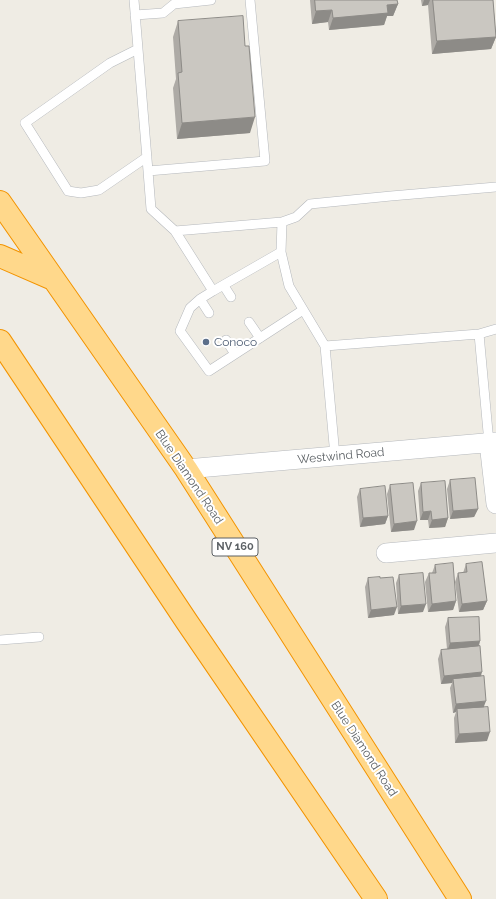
<!DOCTYPE html>
<html>
<head>
<meta charset="utf-8">
<style>
	body { margin:0 }
	canvas { display:block; background:#efece4 }
</style>
</head>
<body>
<canvas width="496" height="899"></canvas>
<script>
const ctx = document.querySelector('canvas').getContext('2d');
ctx.lineJoin = 'round';
function strokePath(path, color, width, dash) {
  ctx.strokeStyle = color;
  ctx.lineWidth = width;
  ctx.lineCap = dash ? 'butt' : 'round';
  ctx.setLineDash(dash || []);
  ctx.stroke(path);
}
function paint(path, color) {
  ctx.fillStyle = color;
  ctx.fill(path, 'evenodd');
}
function label(font, color, halo, rows, align = 'center') {
  ctx.font = font + ' Raleway,sans-serif';
  ctx.lineWidth = 4;
  ctx.setLineDash([]);
  ctx.textBaseline = 'middle';
  ctx.strokeStyle = halo;
  ctx.fillStyle = color;
  for (const [text, x, y, turn = 0] of rows) {
    ctx.save();
    ctx.translate(x, y);
    ctx.rotate((+turn || 0) * Math.PI / 180);
    ctx.textAlign = isNaN(turn) ? turn : align;
    if (halo) ctx.strokeText(text, 0, 0);
    ctx.fillText(text, 0, 0);
    ctx.restore();
  }
}
const lane = new Path2D(`
	M134 0 148 171 265 161 250 0
	M135 15 163 13 174 4 211 0
	M138 49 110 63 25 123 68 191 81 193 99 190 147 157
	M148 171 151 209 175 231 282 222 281 252 289 286 325 346 335 456
	M282 222 296 217 310 204 391 196 496 187
	M175 231 213 291 281 252
	M224 286 231 297
	M213 291 200 299 190 308 180 331 209 371 303 310
	M200 299 209 313
	M249 322 260 338
	M479 334 496 329
	M226 340 235 354
	M325 346 479 334 489 443
	M0 640 39 637`);
const street = new Path2D(`
	M489 443 496 504
	M186 469 496 442
	M386 553 496 543`);
const highway = new Path2D(`
	M0 202 186 469 460 899
	M0 256 53 279
	M0 341 187 622 376 899`);
strokePath(lane, '#b5b8bc', 10);
strokePath(street, '#b5b8bc', 20);
strokePath(highway, '#f39400', 24);
strokePath(lane, '#fff', 9);
strokePath(street, '#fff', 19);
strokePath(highway, '#ffd88b', 22);
paint(new Path2D(`
	M310 0H397L398 4 393 16H387L384 25 329 30 328 22 312 24Z
	M421 0H493L496 37 491 49 432 54 428 5 422 6Z
	M178 21 250 133 177 139 173 88 176 79 173 37Z
	M450 480 478 509 474 517 450 519 447 489Z
	M421 483 448 518 445 527 429 528 428 520H420L418 491Z
	M390 485 414 530 391 532 387 494Z
	M360 489 388 516 385 524 360 527 357 497Z
	M466 564 487 601 483 610 459 612 455 582 458 573H463Z
	M435 565 456 601 453 610 428 612 425 582 429 573H432Z
	M399 575 423 612 398 614 396 583Z
	M368 578 394 615 368 618 365 587Z
	M448 618 480 641 479 646 487 741 455 743 454 718 456 712 453 713 450 688 452 683 441 684 438 659 441 650 447 649 445 627Z`), '#aeaba6');
paint(new Path2D(`
	M424 0H430L428 5 422 6Z
	M398 4 393 16H387L384 25 329 30 333 18 387 5Z
	M332 10 328 22 312 24 316 11Z
	M496 37 491 49 432 54 437 41Z
	M255 117 250 133 177 139 182 123Z
	M478 509 474 517 450 519 453 511Z
	M431 511 428 520H420L423 512Z
	M388 516 385 524 360 527 363 518Z
	M448 518 445 527 429 528 432 520Z
	M417 521 414 530 391 532 394 524Z
	M456 601 453 610 428 612 432 604Z
	M487 601 483 610 459 612 462 604Z
	M426 604 423 612 398 614 401 606Z
	M397 607 394 615 368 618 371 610Z
	M480 641 477 650 447 652 450 643Z
	M482 672 479 680 453 679 452 683 441 684 444 676Z
	M486 701 483 709H457L456 712 453 713 456 704Z
	M490 732 487 741 455 743 459 734Z`), '#8d8b87');
const building = new Path2D(`
	M315 0H397L398 4 387 5 388 13 333 18 332 10 316 11Z
	M433 0H493L496 37 437 41Z
	M243 16 245 46H249L255 117 182 123 178 73 182 72 178 21Z
	M475 478 478 509 453 511 450 480Z
	M445 481 448 518 432 520 431 511 423 512 421 483Z
	M413 483 417 521 394 524 390 485Z
	M385 486 388 516 363 518 360 489Z
	M482 562 487 601 462 604 458 573 467 572 466 564Z
	M453 563 456 601 432 604 429 573H436L435 565Z
	M423 573 426 604 401 606 399 575Z
	M380 577V578L393 577 397 607 371 610 368 578Z
	M479 617 480 641 450 643 448 618Z
	M480 646 482 672 444 676 441 650Z
	M484 676 486 701 456 704 453 679Z
	M488 707 490 732 459 734 457 709Z`);
paint(building, '#cac7c1');
strokePath(building, '#8d8b87', 1);
for (const [x, y, r, color] of [
	[206,342,4,"#5c6f8a"]
]) {
  const dot = new Path2D();
  dot.arc(x, y, r, 0, 2 * Math.PI);
  ctx.fillStyle = color;
  ctx.fill(dot);
  strokePath(dot, '#fff', 1.5);
}
for (const [x, y, w] of [
	[235,547,46]
]) {
  const box = new Path2D();
  box.roundRect(x - w / 2, y - 9, w, 18, 3);
  ctx.fillStyle = '#fff';
  ctx.fill(box);
  strokePath(box, '#5c6165', 1);
}
label('bold 11px', '#5c6165', null, [
	["NV 160",235,547]
]);
label('12px', '#4e5e75', '#fff', [
	["Conoco",214,342]
], 'left');
label('12px', '#5c6165', '#fff', [
	["Westwind Road",341,456,-5],
	["Blue Diamond Road",189,477,56],
	["Blue Diamond Road",364,749,57]
]);
</script>
</body>
</html>
